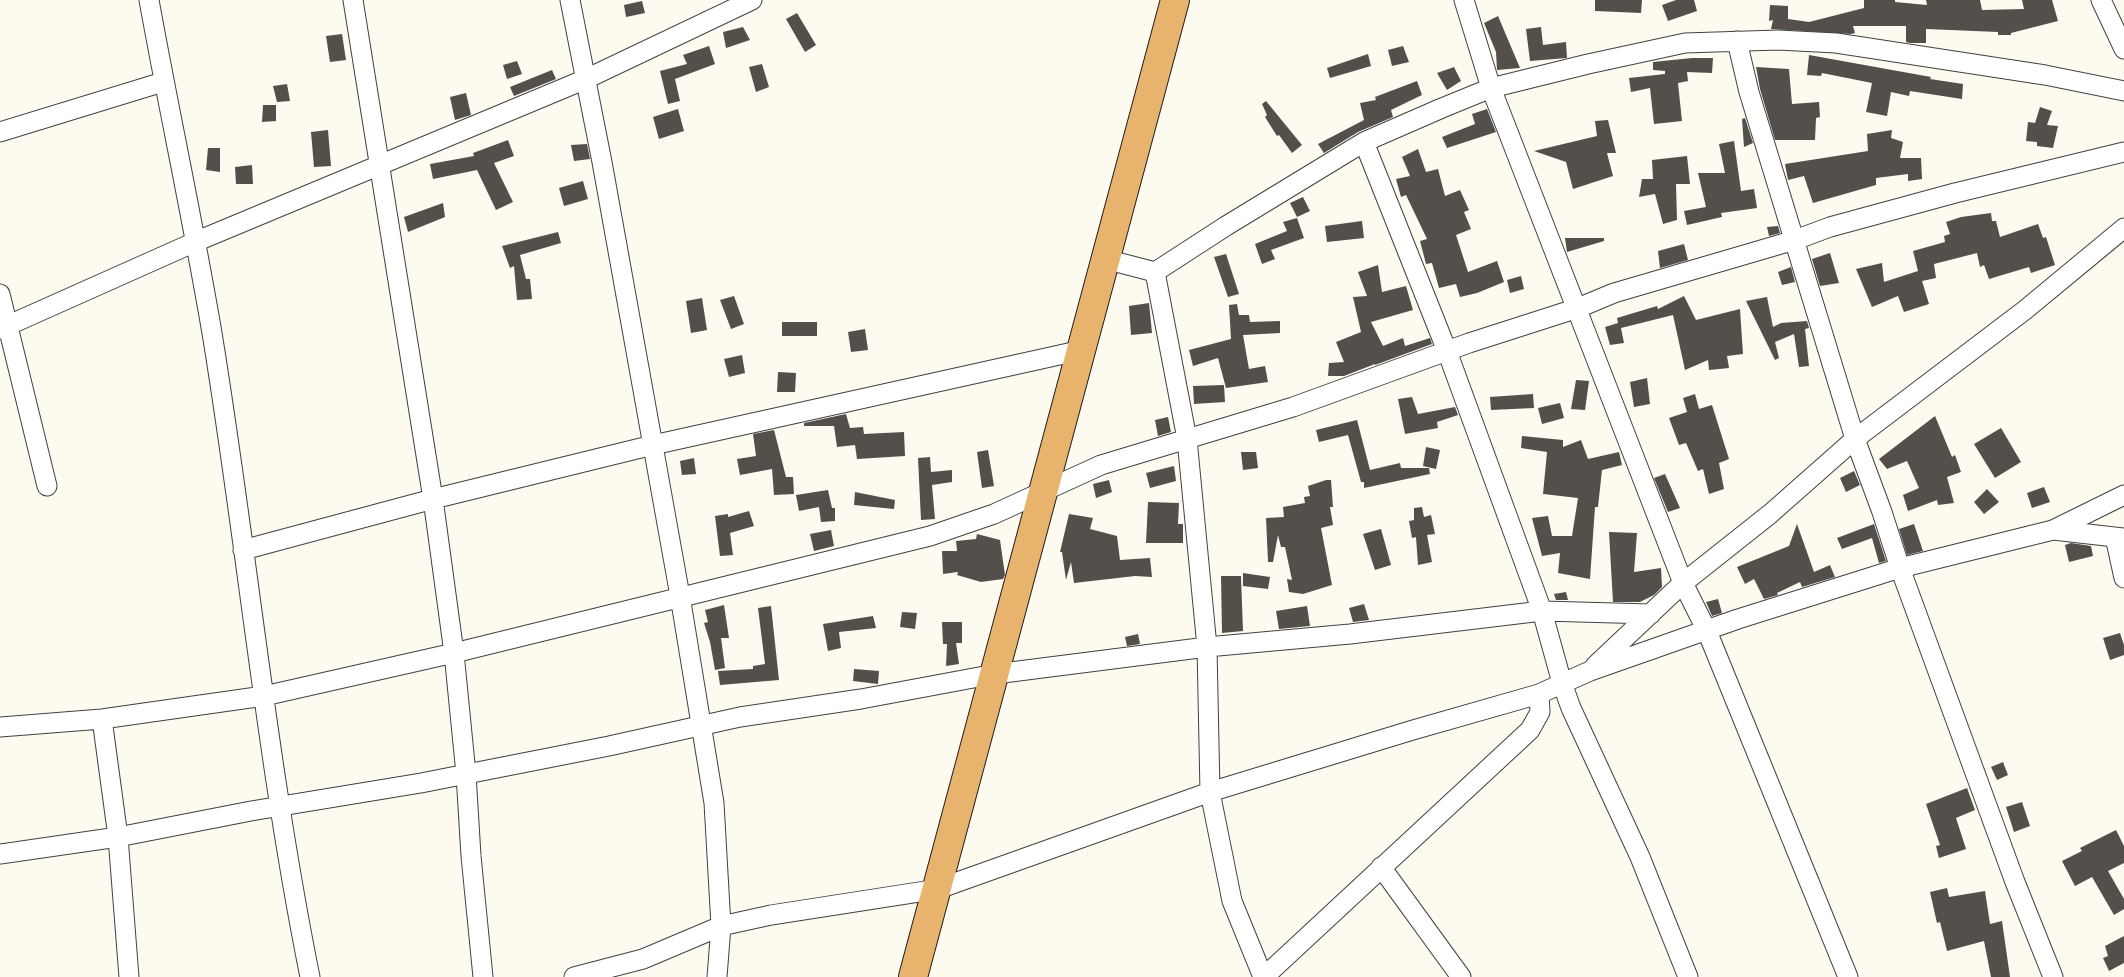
<!DOCTYPE html>
<html>
<head>
<meta charset="utf-8">
<style>
	body { margin:0 }
	canvas { display:block; background:#fdfaf0 }
</style>
</head>
<body>
<canvas width="2124" height="977"></canvas>
<script>
const ctx = document.querySelector('canvas').getContext('2d');
ctx.lineJoin = 'round';
function paint(path, color) {
  ctx.fillStyle = color;
  ctx.fill(path, 'evenodd');
}
function strokePath(path, color, width, dash) {
  ctx.strokeStyle = color;
  ctx.lineWidth = width;
  ctx.lineCap = dash ? 'butt' : 'round';
  ctx.setLineDash(dash || []);
  ctx.stroke(path);
}
paint(new Path2D(`
	M1595 0H1642L1641 13 1595 11Z
	M1676 0H1694L1697 11 1668 21 1662 5Z
	M1864 0H1895V2L1927 5 1926 0H1980L1982 10 2024 9 2022 0H2052L2058 21 2011 33V35H1998V32L1926 29V43H1910L1906 42V26H1853L1855 33 1851 34 1771 29 1773 20 1769 21 1770 5 1788 6V19L1809 22 1864 8Z
	M642 1 645 13 626 17 624 5Z
	M797 13 816 45 805 52 786 19Z
	M1498 16 1520 68 1497 70 1496 52 1484 23Z
	M743 27 750 40 726 48 723 32Z
	M1541 27 1543 45 1566 42 1567 58 1530 61 1526 29Z
	M342 34 346 60 330 62 326 36Z
	M709 46 715 64 675 79 680 101 668 104 660 71 687 64 683 55Z
	M1403 46 1409 62 1392 66 1388 50Z
	M1368 54 1371 66 1330 78 1327 68Z
	M1809 55 1931 77 1930 79 1963 84 1962 99 1910 91 1909 96 1891 92 1887 116 1866 112 1872 83 1822 73 1821 76 1807 75Z
	M1692 58H1713L1712 73 1687 72 1688 81 1678 83 1682 121 1654 124 1650 88 1631 92 1629 78 1665 74V71L1653 70V62Z
	M517 61 522 74 507 79 503 65Z
	M762 64 769 87 756 92 749 67Z
	M1454 67 1461 81 1447 90 1437 73Z
	M1756 67 1789 69 1792 104 1819 102 1820 117 1816 118 1815 140H1775L1760 89Z
	M552 70 556 79 514 96 510 87Z
	M1417 81 1422 95 1391 110 1393 117 1358 132 1324 153 1318 144 1364 120 1360 103 1376 100 1375 97Z
	M287 84 290 101 277 102 273 86Z
	M466 93 471 115 455 120 450 97Z
	M1266 101 1302 145 1292 153 1279 135 1277 136 1265 117 1267 115 1262 104Z
	M263 105H276V121L262 122Z
	M2040 107 2052 111 2047 125 2058 126 2053 148 2037 146V142L2026 141 2028 122 2035 123Z
	M678 109 684 131 659 139 653 117Z
	M1487 109 1496 132 1447 148 1442 137 1475 124 1472 114Z
	M1745 118 1753 143 1744 147 1742 119Z
	M1608 120 1616 153H1607L1613 176 1573 189 1566 162 1534 151 1597 136 1595 121Z
	M328 130 331 166 314 167 311 132Z
	M1892 130 1891 138 1903 142 1900 158H1921L1922 179 1908 181V174L1876 178V185L1813 203 1804 176 1788 180 1785 164 1868 151 1867 134Z
	M508 140 514 156 494 163 513 202 496 210 477 170 433 179 430 164 474 156 473 153Z
	M1734 141 1741 191 1754 189 1757 208 1721 213 1722 217 1687 225 1684 211 1706 207 1698 173H1725L1719 144Z
	M587 144 590 159 574 161 571 145Z
	M208 148H220V172L206 170Z
	M1418 149 1426 172 1438 169 1445 196 1460 190 1469 210 1464 212 1471 229 1456 235 1468 272 1497 261 1504 282 1477 293 1460 297 1456 284 1439 288 1432 263 1426 264 1420 241 1427 239 1406 195 1401 197 1396 179 1410 176 1402 157Z
	M1687 156 1690 184H1676L1677 220 1663 224 1655 194 1639 197 1642 179H1653L1652 160Z
	M252 165 253 184H236L235 167Z
	M583 181 588 199 564 206 559 188Z
	M1303 197 1310 211 1297 217 1290 203Z
	M443 203 445 217 408 232 404 217Z
	M1991 213 1992 221H1996L2000 237 2038 224 2043 238 2046 237 2055 265 2031 273 2029 267 1989 279 1984 265 1980 267 1977 253 1934 264 1936 278 1922 281 1929 304 1904 312 1898 296 1872 307 1856 269 1882 263 1884 282 1918 271 1913 251 1945 242 1944 236 1950 234 1946 222 1961 217Z
	M1297 218 1304 238 1271 250 1275 259 1262 264 1255 244 1287 231 1283 222Z
	M1362 221 1364 238 1327 242 1325 226Z
	M1778 226 1780 233 1769 236 1767 227Z
	M558 232 561 243 520 255 526 279H530L532 299 517 300 514 266 510 268 502 246Z
	M1565 238H1604V241L1567 252Z
	M1684 244 1688 260 1660 268 1658 251Z
	M1830 253 1839 283 1820 286 1812 259Z
	M1226 254 1239 294 1228 297 1214 257Z
	M1378 265 1382 292 1406 286 1413 310 1371 322 1383 346 1403 338 1405 346 1430 338 1432 344 1375 365V364L1344 376H1328L1329 363 1344 362 1336 342 1361 332 1353 297 1367 296 1358 272Z
	M1791 267 1795 282 1782 285 1778 272Z
	M1521 276 1524 289 1510 293 1507 280Z
	M734 296 744 324 731 329 720 300Z
	M1684 296 1696 320 1740 309 1743 354 1727 356 1729 368 1709 370 1708 360 1685 370 1673 315 1621 328 1624 343 1610 345 1605 327 1618 323 1617 318 1657 306 1658 309Z
	M1767 297 1773 327 1781 323 1807 321 1809 328 1805 329 1809 366 1799 367 1794 334 1775 342 1779 358 1775 360 1746 301Z
	M702 298 707 330 691 333 686 301Z
	M1149 303 1152 333 1131 335 1129 306Z
	M1237 304 1239 315H1249L1250 322 1280 321V333L1243 335 1249 369 1265 366 1268 382 1226 388 1218 358 1193 366 1189 350 1231 339 1229 305Z
	M782 322H817V336H782Z
	M865 329 868 350 851 352 848 332Z
	M742 355 745 373 729 377 724 359Z
	M778 372 796 373 795 392H777Z
	M1647 378 1650 404 1634 407 1630 382Z
	M1576 380 1589 381 1585 410 1571 409Z
	M1224 385 1225 402 1194 404 1193 386Z
	M1533 394 1534 408 1491 410 1490 397Z
	M1695 394 1699 409 1712 405 1729 459 1719 463 1724 489 1709 494 1703 469 1698 471 1686 443 1679 445 1669 418 1687 412 1683 398Z
	M1412 397 1418 414 1455 407 1458 415 1437 422 1438 428 1405 434 1398 399Z
	M1560 403 1564 418 1542 424 1538 408Z
	M846 414 850 428 863 427 864 434 904 432 905 456 857 459 855 445 837 447 834 426H804V423Z
	M1935 416 1952 457 1955 455 1961 472 1947 477 1954 503 1938 505 1937 500 1908 511 1903 495 1919 488 1907 461 1887 469 1879 459Z
	M1168 417 1171 432 1158 436 1155 420Z
	M1357 420 1370 470 1400 463 1401 468H1429L1430 474 1364 488V482H1361L1348 435 1319 442 1316 430Z
	M2001 428 2021 462 1995 478 1974 444Z
	M774 430 786 477H793L794 494 774 495 772 469 740 475 737 459 756 456 753 434Z
	M1522 436 1563 440V447L1581 440 1588 459 1619 452 1622 465 1602 470 1598 507H1595L1590 579 1558 573 1560 553 1542 556 1532 518 1548 516 1552 536H1572L1578 498 1543 494 1547 452 1521 448Z
	M1426 447 1440 450 1436 469 1423 466Z
	M988 450 994 486 982 488 977 452Z
	M1241 452H1256L1258 468 1243 470Z
	M930 457 931 472 952 470V482L932 485 935 519 921 520 918 458Z
	M694 458 696 474 682 475 680 461Z
	M1174 466 1176 481 1150 488 1146 473Z
	M1854 471 1860 485 1846 492 1840 478Z
	M1665 474 1680 508 1668 512 1654 478Z
	M1109 480 1112 492 1096 498 1093 484Z
	M1326 480H1331L1333 507H1330L1333 525 1321 528 1332 585 1303 594 1289 592 1287 579 1292 580 1285 547H1281L1278 535 1273 562H1268L1266 518 1284 517 1283 507 1305 503 1304 497 1310 496 1308 486Z
	M2044 487 2050 502 2032 508 2027 493Z
	M1987 489 1999 502 1984 514 1974 502Z
	M828 490 832 508H835V521L821 522 819 507 799 511 796 495Z
	M855 492 895 500 894 509 854 505Z
	M1148 502 1179 503 1178 524H1183V543H1146Z
	M1422 507 1424 517 1431 515 1435 534 1427 535 1432 562 1418 565 1416 537 1412 538 1409 521 1414 520V508Z
	M749 511 754 526 730 533 733 555 720 556 715 516 728 514V517Z
	M1069 514 1093 518 1090 529 1117 536 1120 560 1150 558 1152 577 1135 576 1074 583 1071 562 1066 580 1062 552H1060Z
	M1797 524 1814 572 1830 565 1835 577 1802 587 1800 582 1777 593 1778 595 1764 599 1754 579 1745 584 1737 567 1789 546Z
	M1874 524 1886 561 1879 563 1872 538 1842 549 1837 538Z
	M1914 524 1923 551 1907 555 1899 529Z
	M1381 529 1391 565 1375 570 1363 534Z
	M831 530 834 546 814 551 810 534Z
	M1609 532 1637 533 1634 572 1661 568 1662 587 1654 595 1640 602H1613Z
	M977 534 1000 540 1005 575 1003 579 981 582 957 575 958 572 943 574 942 551H957L956 541 976 539Z
	M2071 543 2091 546 2093 556 2069 562 2065 545Z
	M1243 573 1270 577 1268 589 1243 586Z
	M1221 576H1241L1243 631 1222 633Z
	M1566 592 1568 600H1556L1554 594Z
	M1718 599 1722 613 1712 616 1706 602Z
	M1364 604 1369 620 1353 622 1349 608Z
	M724 605 729 638H721L725 668 715 670 710 642 704 623 708 622 705 610Z
	M771 606 779 680 720 685 718 671 753 669V666L765 664 758 608Z
	M1307 606 1310 626 1279 629 1276 611Z
	M902 612 917 613 915 629 900 627Z
	M873 616 876 628 839 632 841 648 828 651 823 624Z
	M942 622H962V643H956L959 664 946 666 947 644H943Z
	M2120 633 2124 645V655L2110 660 2103 638Z
	M1138 634 1140 644 1127 646 1125 637Z
	M854 669 879 671 878 684 853 681Z
	M2003 762 2008 775 1997 780 1991 767Z
	M1967 788 1975 810 1956 818 1966 849 1939 858 1936 846 1940 845 1926 804Z
	M2022 802 2030 826 2014 832 2006 807Z
	M2116 830 2124 846V863L2108 871 2124 899V909L2114 915 2092 877 2075 886 2062 861 2082 851 2080 848Z
	M1947 888 1949 897 1985 891 1990 924 2002 921 2010 977H1991L1984 941 1947 951 1940 922 1937 923 1930 892Z
	M2124 936V963L2109 971 2103 958 2108 956 2105 946Z`), '#554f4b');
const minor = new Path2D(`
	M149 0C169 111 193 221 212 333 247 547 267 764 310 977
	M353 0 433 499 454 653 466 774 471 856 483 977
	M570 0 602 162 680 596 714 803 721 926 717 977
	M1464 0 1491 88 1683 583 1707 631 1848 977
	M2101 0 2124 49
	M1737 41 1749 92 1855 439 1882 512 1900 568 2015 882 2053 977
	M0 132 163 82
	M1364 142 1447 351 1542 611 1562 683 1571 708 1640 857 1688 977
	M1105 259 1155 272 1187 439 1207 647 1210 792 1232 901 1263 977
	M1155 272 1226 226 1364 142 1442 108 1491 88 1588 64 1685 43 1778 40 1836 43 2045 75 2124 91
	M0 294 47 486
	M0 329 195 242 586 79 752 0
	M2053 530 2124 538
	M2115 537 2124 578
	M243 550 433 499 653 445 1082 350
	M1595 666 1683 583 1770 514 1855 439 2025 310 2124 228
	M102 719 118 837 129 977
	M0 727 102 719 264 696 454 653 930 536 994 514 1101 465 1293 407 1469 343 1578 308 1614 293 1795 240 1830 227 1955 193 2124 152
	M0 854 118 837 251 811 421 783 609 746 740 717 861 699 995 674 1207 647 1350 634 1542 611 1651 614
	M1381 867 1461 977
	M574 977 643 959 721 926 771 915 938 889 1210 792 1413 730 1539 694 1590 671 1738 619 1900 568 2053 530 2124 495
	M1264 977 1530 730 1540 712 1539 694`);
const trunk = new Path2D(`
	M913 977 1175 0`);
strokePath(minor, '#414141', 21);
strokePath(trunk, '#1f1f1f', 30);
strokePath(minor, '#fff', 19);
strokePath(trunk, '#e8b36c', 28);
</script>
</body>
</html>
